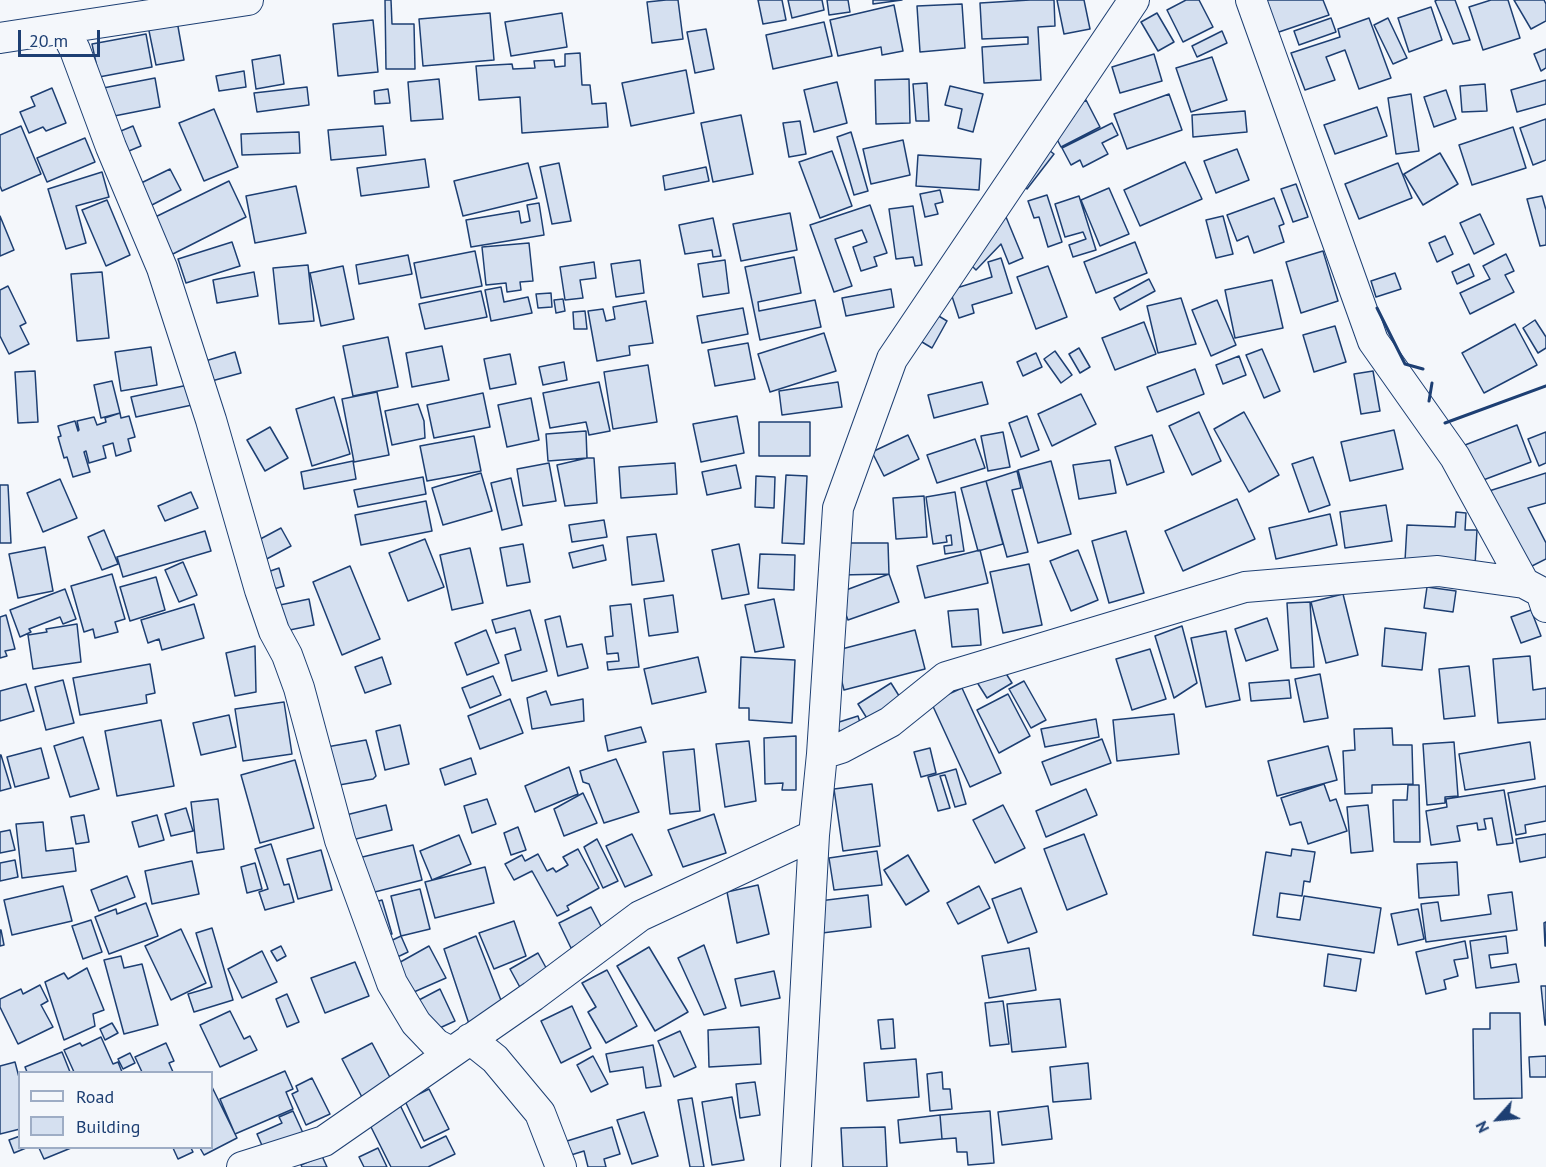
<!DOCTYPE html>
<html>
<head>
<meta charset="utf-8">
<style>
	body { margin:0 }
	#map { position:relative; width:1546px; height:1167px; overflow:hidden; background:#f4f7fb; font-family:"PT Sans",sans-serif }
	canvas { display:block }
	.legend { position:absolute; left:18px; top:1071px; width:195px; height:78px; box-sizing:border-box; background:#f4f7fb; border:2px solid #9eadc5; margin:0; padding:8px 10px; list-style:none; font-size:18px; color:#1d3f73 }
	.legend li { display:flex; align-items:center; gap:12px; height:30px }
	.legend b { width:30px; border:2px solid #9eadc5 }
	.north { position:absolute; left:1468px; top:1089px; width:60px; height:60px; -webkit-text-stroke:4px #f4f7fb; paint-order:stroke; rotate:243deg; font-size:16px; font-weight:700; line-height:24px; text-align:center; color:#1d3f73 }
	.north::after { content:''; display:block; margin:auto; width:21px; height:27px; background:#1d3f73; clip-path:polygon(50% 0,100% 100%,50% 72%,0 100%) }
	.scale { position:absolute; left:18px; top:30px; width:82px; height:27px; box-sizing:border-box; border:3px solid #1d3f73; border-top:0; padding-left:8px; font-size:18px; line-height:21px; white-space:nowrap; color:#1d3f73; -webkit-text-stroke:4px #f4f7fb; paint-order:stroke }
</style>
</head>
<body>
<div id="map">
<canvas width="1546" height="1167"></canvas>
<ul class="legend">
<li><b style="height:8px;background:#f4f7fb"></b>Road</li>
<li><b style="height:16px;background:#d5e0f0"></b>Building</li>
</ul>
<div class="north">N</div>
<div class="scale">20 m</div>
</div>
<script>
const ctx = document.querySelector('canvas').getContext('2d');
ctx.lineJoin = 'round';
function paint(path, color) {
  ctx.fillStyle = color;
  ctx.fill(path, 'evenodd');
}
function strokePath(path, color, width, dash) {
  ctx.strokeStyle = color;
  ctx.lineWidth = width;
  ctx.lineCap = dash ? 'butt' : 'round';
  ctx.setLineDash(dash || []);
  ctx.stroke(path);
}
const building = new Path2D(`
	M385 0H391L392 24H414L415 69H386Z
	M666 0H678L683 39 652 43 647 2Z
	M758 0H782L786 20 763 24Z
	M788 0H822L824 10 792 18Z
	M827 0H848L850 12 829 15Z
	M873 0H902L873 4Z
	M1030 0H1054L1055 26 1038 27 1041 80 984 83 982 47 1028 44V37L982 39 980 3Z
	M1057 0H1084L1090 29 1064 34Z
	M1186 0H1199L1213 27 1183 42 1167 10Z
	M1264 0H1323L1329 15 1276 33Z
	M1437 0H1455L1470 40 1453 44 1435 1Z
	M1491 0H1508L1520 38 1483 50 1469 7Z
	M1514 0H1544L1546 4V21L1531 29Z
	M962 4 965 48 920 52 917 6Z
	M894 5 903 51 882 55 881 47 838 56 830 20Z
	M1431 7 1442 40 1409 52 1398 18Z
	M490 13 494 60 423 66 419 19Z
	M562 13 567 47 511 56 505 22Z
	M1157 13 1174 42 1158 51 1141 22Z
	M1331 18 1336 32 1299 45 1294 31Z
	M1369 18 1391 78 1359 89 1345 50 1326 57 1335 80 1305 90 1291 53 1340 37 1338 29Z
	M1388 18 1407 58 1393 64 1374 25Z
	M373 20 378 72 338 76 333 24Z
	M177 21 184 60 156 65 148 26Z
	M824 22 832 56 773 69 766 35Z
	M706 29 714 69 695 73 687 32Z
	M1222 31 1227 43 1197 57 1192 46Z
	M146 34 152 67 99 77 92 44Z
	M1546 49V68L1541 71 1534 54Z
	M580 53 582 85H590L592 104 606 103 608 127 522 133 520 97 479 100 476 66 512 64 513 69 535 68 534 61 554 60 555 67 565 66V54Z
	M1154 54 1162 81 1120 93 1112 67Z
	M280 55 284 84 256 89 252 60Z
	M1212 57 1227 100 1191 112 1176 68Z
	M686 70 694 113 631 126 622 83Z
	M244 71 246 87 219 91 216 76Z
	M155 78 160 107 104 118 98 89Z
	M439 79 443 119 411 121 408 82Z
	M909 79 910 123 876 124 875 80Z
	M1546 80V104L1517 112 1511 90Z
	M837 82 847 123 814 132 804 90Z
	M927 83 929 121H916L913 84Z
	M1485 84 1487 111 1462 112 1460 86Z
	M950 86 983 94 973 132 958 128 962 109 945 105Z
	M307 87 309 105 257 112 254 93Z
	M52 88 66 123 46 131 43 127 29 133 20 112 35 106 31 97Z
	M388 89 390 103 375 104 374 91Z
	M1446 90 1456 119 1434 127 1424 97Z
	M1169 94 1182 130 1127 149 1114 114Z
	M1411 94 1419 151 1396 154 1388 98Z
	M1086 100 1100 127 1061 147 1051 128 1074 116 1070 108Z
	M1377 107 1387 136 1335 154 1324 125Z
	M214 109 238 167 204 181 179 123Z
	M1245 111 1247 132 1193 137 1192 115Z
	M741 115 753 174 713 182 701 123Z
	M1546 119V160L1533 165 1520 128Z
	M800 121 806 154 789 157 783 123Z
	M1112 123 1118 135 1102 143 1108 154 1083 167 1080 160 1071 165 1062 148Z
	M21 126 41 174 2 191 0 186V135Z
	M133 126 141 146 124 153 116 133Z
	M383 126 386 155 331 160 328 130Z
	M1513 127 1526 168 1472 185 1459 145Z
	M299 132 300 153 242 155 241 134Z
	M851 132 868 191 854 195 837 137Z
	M85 138 95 162 47 182 37 158Z
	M903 140 910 175 871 184 863 149Z
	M1041 144 1054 154 1027 189 1014 180Z
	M1237 149 1249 180 1216 193 1204 161Z
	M832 151 852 206 820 218 799 162Z
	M1440 153 1458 184 1423 205 1404 174Z
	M918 155 981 159 979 190 916 186Z
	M425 159 429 187 361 196 357 168Z
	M1185 162 1202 199 1140 226 1124 190Z
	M528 163 537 198 463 216 454 181Z
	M559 163 571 221 552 224 540 167Z
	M1398 163 1412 198 1359 219 1345 184Z
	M706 167 709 181 665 190 663 176Z
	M170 169 181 190 148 207 137 185Z
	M102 172 109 197 76 206 86 243 66 249 48 189Z
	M229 181 246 217 163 259 145 222Z
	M1296 184 1308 217 1293 222 1281 189Z
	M296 186 306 233 255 243 246 196Z
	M1109 188 1129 234 1100 246 1081 200Z
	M940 190 943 202 935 204 938 214 925 217 920 194Z
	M1047 195 1062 242 1048 247 1039 217 1034 218 1028 201Z
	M1079 196 1096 250 1073 257 1069 245 1086 239 1083 232 1065 237 1055 204Z
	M1542 196 1546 210V245L1540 246 1527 199Z
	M1274 198 1284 224 1279 226 1284 242 1254 253 1248 236 1237 241 1227 215Z
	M107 200 130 255 106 266 82 210Z
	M539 203 544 235 471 247 466 220 519 211 521 223 530 221 527 205Z
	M870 205 887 253 874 257 877 266 861 271 853 247 867 242 862 230 835 239 852 286 834 292 810 225Z
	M913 206 922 265 915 266 913 257 896 259 889 209Z
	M790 213 797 250 741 261 733 224Z
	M1480 214 1494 244 1474 254 1460 223Z
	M0 216 14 250 0 256Z
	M1223 216 1233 254 1216 258 1206 220Z
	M1006 217 1023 258 1009 264 1001 244 976 270 964 258 993 228 996 232 992 222Z
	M713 218 721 256 713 257 712 250 685 254 679 225Z
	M1445 236 1453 254 1437 262 1429 243Z
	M232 242 240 266 186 283 178 259Z
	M1135 242 1147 273 1096 293 1084 262Z
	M529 243 533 281 520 282 521 290 507 292 506 283 486 285 482 247Z
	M475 251 482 286 421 298 414 263Z
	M1323 251 1338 301 1301 313 1286 262Z
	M1506 254 1514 271 1505 275 1514 292 1470 314 1460 293 1490 279 1483 266Z
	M408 255 412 274 359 284 356 265Z
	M794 257 801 293 758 302 759 311 815 300 821 327 760 340 745 267Z
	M1001 258 1012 293 972 305 974 313 959 318 950 290 992 277 988 262Z
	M640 260 644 293 616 297 611 264Z
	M725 260 729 293 703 297 698 264Z
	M594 262 596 278 580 280 583 298 565 300 560 267Z
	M1469 264 1474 276 1457 284 1452 272Z
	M308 265 314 321 279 324 273 268Z
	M343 266 354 319 321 326 310 273Z
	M1048 266 1067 317 1036 329 1017 277Z
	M102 272 109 338 77 341 71 274Z
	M254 272 258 296 217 303 213 280Z
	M1395 273 1401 289 1376 297 1371 281Z
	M1149 279 1155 291 1120 310 1114 298Z
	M1272 280 1283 328 1235 338 1225 290Z
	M8 286 26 323 20 326 29 344 9 354 0 336V290Z
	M501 287 504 302 528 297 532 313 491 321 485 290Z
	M891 289 894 307 846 316 842 298Z
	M481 291 487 317 425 329 419 304Z
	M551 293 552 307 538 308 536 294Z
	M1181 298 1196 344 1158 353 1147 306Z
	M563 299 565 311 556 313 554 300Z
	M1217 300 1236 345 1211 356 1192 310Z
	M646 301 653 343 629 346 630 355 597 361 588 311 603 309 606 321 615 319 613 307Z
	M743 308 748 334 702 343 697 316Z
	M585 311 587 329H574L573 312Z
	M932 312 947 321 932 348 917 339Z
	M1535 320 1546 337V348L1538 353 1523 328Z
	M1144 322 1156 354 1115 370 1102 338Z
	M1515 324 1537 365 1484 393 1462 353Z
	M1335 326 1346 362 1314 372 1303 335Z
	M824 333 836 371 770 392 758 354Z
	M388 337 398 387 353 396 343 346Z
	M748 343 755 379 715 386 708 350Z
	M442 346 449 380 412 387 406 353Z
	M151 347 157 385 121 391 115 352Z
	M1079 348 1090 367 1080 373 1069 354Z
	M1262 349 1280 391 1264 398 1246 355Z
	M1055 351 1072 375 1061 383 1044 359Z
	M235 352 241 373 208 382 202 362Z
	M1036 353 1042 367 1023 376 1017 362Z
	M510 354 516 384 490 389 484 359Z
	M1239 356 1246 375 1223 384 1216 365Z
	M564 362 567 380 543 385 539 367Z
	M648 365 657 422 613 429 604 372Z
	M1195 369 1204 394 1157 412 1147 387Z
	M35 371 38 422 18 423 15 372Z
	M1373 371 1380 411 1361 414 1354 374Z
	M112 381 120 413 101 418 94 385Z
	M599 382 610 431 589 435 586 422 550 428 543 393Z
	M838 382 842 407 782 415 779 391Z
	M982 382 988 404 934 418 928 395Z
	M188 385 192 405 136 417 131 397Z
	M377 392 389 455 354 462 342 399Z
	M483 393 490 427 434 438 427 405Z
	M1081 394 1096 424 1052 446 1038 414Z
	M334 397 350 454 312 466 296 409Z
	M531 398 539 440 507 447 498 405Z
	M418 404 424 421 425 438 392 445 385 411Z
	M1199 412 1221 461 1192 475 1169 426Z
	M1244 412 1279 475 1249 492 1214 429Z
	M120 413 121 418 129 416 135 437 128 439 131 451 116 456 113 443 103 446 106 458 89 463 86 451 84 452 90 472 73 477 67 457 64 458 58 437 61 436 58 426 75 421 78 431 79 430 77 421 94 417 97 425 106 422 105 418Z
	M737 416 744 453 701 462 693 424Z
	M1027 416 1039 450 1021 457 1009 423Z
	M759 422H810V456H759Z
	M1517 425 1531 462 1478 482 1465 445Z
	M270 427 288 458 265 471 247 440Z
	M1394 430 1403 469 1350 481 1341 442Z
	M586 431 587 458 548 461 546 434Z
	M1003 432 1010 467 988 471 981 436Z
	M1546 432V463L1539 466 1528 439Z
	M908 435 919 459 884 476 872 452Z
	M1152 435 1164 472 1127 485 1115 447Z
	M474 436 481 471 427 481 420 446Z
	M975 439 985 468 937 483 927 455Z
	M1313 457 1330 505 1309 512 1292 464Z
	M587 458H594L597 503 565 506 557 465Z
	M1110 460 1116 493 1079 499 1073 465Z
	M353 461 356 479 304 489 301 472Z
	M1051 461 1071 534 1038 543 1018 470Z
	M549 463 556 501 523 506 517 469Z
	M675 463 677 494 621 498 619 467Z
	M736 465 741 488 707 495 702 472Z
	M1017 471 1021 488 1012 490 1028 552 1007 557 986 481Z
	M481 473 492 511 443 525 432 488Z
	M1546 473V503L1528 508 1546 543V559L1528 568 1489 491Z
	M786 475 807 476 804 544 782 543Z
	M756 476 775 477 774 508 755 507Z
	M423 477 426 494 358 507 354 490Z
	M511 478 522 525 502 530 491 483Z
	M60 479 77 518 43 532 27 493Z
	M986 481 1003 544 978 551 961 488Z
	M0 485H8L11 543H0Z
	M191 492 198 508 165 521 158 506Z
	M955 492 964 551 945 554 944 546 952 545 951 535 946 536 947 542 933 544 926 497Z
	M924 496 927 537 896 539 893 498Z
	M1237 499 1255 539 1183 571 1165 531Z
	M426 501 432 531 361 545 355 515Z
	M1386 505 1392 541 1345 548 1340 512Z
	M1456 512 1466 513 1465 530H1477L1475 565 1405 561 1407 525 1455 527Z
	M1330 514 1337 545 1276 559 1269 528Z
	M604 520 607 537 572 542 569 525Z
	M281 528 291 546 261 562 251 544Z
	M104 530 118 564 102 570 88 537Z
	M205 531 211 551 123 577 117 557Z
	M1126 531 1144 593 1109 603 1092 541Z
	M656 534 664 581 632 585 627 537Z
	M425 539 444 587 408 601 389 553Z
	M839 543H888L889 574 840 575Z
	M523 544 530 582 507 586 500 548Z
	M739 544 749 594 722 599 712 550Z
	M603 545 606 560 573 568 569 553Z
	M45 547 53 591 18 598 9 554Z
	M470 548 483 603 452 610 440 555Z
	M980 550 988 583 925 598 917 566Z
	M1078 550 1098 600 1071 611 1050 561Z
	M760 554 795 555 794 590 758 588Z
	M183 562 197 595 179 602 165 570Z
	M1029 564 1042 625 1003 633 990 572Z
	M350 566 380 639 342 655 313 582Z
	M279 568 284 586 264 592 259 575Z
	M112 574 125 619 115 622 118 632 95 638 93 629 84 632 71 586Z
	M889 574 899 602 848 620 838 593Z
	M156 577 165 610 130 621 120 587Z
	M1427 587 1456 591 1453 612 1424 608Z
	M65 589 76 619 63 624 60 617 29 629 31 632 20 637 10 610Z
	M1343 594 1358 655 1326 663 1311 602Z
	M673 595 678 632 649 636 644 599Z
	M309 599 314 625 280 632 275 606Z
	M774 599 784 647 755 652 745 605Z
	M1310 602 1314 667 1291 668 1287 603Z
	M194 604 204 638 162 650 159 639 148 643 141 620Z
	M631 604 639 667 608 670 607 662 619 661 618 653 607 654 605 637 613 636 610 606Z
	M978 609 981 645 952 647 948 611Z
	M530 610 547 671 512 681 505 655 521 650 515 628 496 633 492 620Z
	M1531 610 1541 636 1521 643 1511 617Z
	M6 615 15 649 5 651 7 656 0 658V617Z
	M560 616 567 647 582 644 588 668 558 676 545 620Z
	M1267 618 1278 650 1246 661 1235 629Z
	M77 624 81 662 33 669 28 635 47 632 46 629Z
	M1182 626 1197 683 1174 698 1155 636Z
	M1385 628 1426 633 1422 670 1382 666Z
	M486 630 499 663 467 675 455 643Z
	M915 630 925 669 844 690 834 651Z
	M1226 631 1240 700 1206 707 1191 638Z
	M255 646 256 692 235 696 226 653Z
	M1150 649 1166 699 1132 710 1116 659Z
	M1530 656 1533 690 1546 688V719L1498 723 1493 659Z
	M382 657 391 684 365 693 355 667Z
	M698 657 706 692 652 704 644 669Z
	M741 657 795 660 792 723 749 720V708H739Z
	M150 664 155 693 146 695 147 703 80 715 73 678Z
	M1000 664 1012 683 987 698 975 679Z
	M1469 666 1475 716 1444 719 1439 669Z
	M1320 674 1328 718 1304 722 1295 679Z
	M493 676 501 695 470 708 462 688Z
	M63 680 74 723 46 730 35 687Z
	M1289 680 1291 698 1251 701 1249 683Z
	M1024 681 1046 720 1031 728 1009 689Z
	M891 683 901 699 868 720 858 704Z
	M26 684 34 711 0 721V691Z
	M962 688 1001 773 970 787 931 702Z
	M546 691 551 705 583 699 584 721 532 729 527 698Z
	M1008 694 1030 736 999 753 977 710Z
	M510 699 523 733 480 749 468 716Z
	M284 702 292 754 243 761 235 709Z
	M1174 714 1179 754 1117 761 1113 720Z
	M229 715 236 747 201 755 193 723Z
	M858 716 862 729 841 735 836 723Z
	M1096 719 1099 737 1045 747 1041 729Z
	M161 720 174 786 117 796 105 731Z
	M400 725 409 764 385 770 376 731Z
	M641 727 646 742 608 751 605 736Z
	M1392 728 1393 745H1412L1413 784 1372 785V793L1345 794 1343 751 1355 750 1354 729Z
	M796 736V790H782L783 783 765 784 764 738Z
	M83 737 99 789 70 797 54 746Z
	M1102 739 1111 763 1051 785 1042 762Z
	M366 740 376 776 373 779 328 787 321 748Z
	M749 741 756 801 725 807 716 744Z
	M1454 742 1458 796 1445 797V803L1427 805 1423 744Z
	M1530 742 1535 779 1465 790 1459 754Z
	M1328 746 1337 780 1277 796 1268 761Z
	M41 748 49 778 15 787 7 757Z
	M930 748 936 773 921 777 914 752Z
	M694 749 700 811 670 814 663 752Z
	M0 755H1L11 788 0 791Z
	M471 758 476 774 445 785 440 769Z
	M616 759 639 812 604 823 589 784 583 782 580 771Z
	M295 760 314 828 260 843 241 775Z
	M569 767 578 794 535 812 525 786Z
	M956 769 966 804 955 807 945 775 940 776 950 808 938 811 928 777Z
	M872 784 880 846 843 851 834 789Z
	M1324 784 1330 801 1336 799 1347 831 1308 844 1301 822 1290 825 1281 798Z
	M1408 785H1419L1420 842H1394L1393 800H1407Z
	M1546 786V821L1525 825 1526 833 1516 835 1508 793Z
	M1086 789 1097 815 1046 837 1036 811Z
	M1504 790 1513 843 1497 845 1492 818 1484 819 1486 829 1478 830 1477 823 1457 826 1460 841 1431 845 1426 811 1447 807 1446 799Z
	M583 793 597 823 564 836 554 809Z
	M218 799 224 849 197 853 191 802Z
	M487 799 496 824 472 833 464 806Z
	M386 805 392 830 344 842 338 817Z
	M1003 805 1025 848 995 863 973 820Z
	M1368 805 1373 851 1351 853 1347 807Z
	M186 808 193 831 171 836 165 814Z
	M714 814 726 853 683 867 668 830Z
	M84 815 89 842 76 844 71 817Z
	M157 815 164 840 139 847 132 822Z
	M43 822 46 851 73 848 76 871 22 878 16 824Z
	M518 827 526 850 511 855 504 833Z
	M10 830 15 850 0 853V832Z
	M632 834 652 875 625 887 606 846Z
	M1084 834 1107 894 1067 910 1044 849Z
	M1546 834V857L1520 862 1516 839Z
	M459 835 471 864 432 880 420 851Z
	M597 839 618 881 603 888 584 847Z
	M271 844 284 885 289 884 294 902 265 910 259 892 268 889 255 849Z
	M413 845 422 880 363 895 354 859Z
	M578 849 599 888 567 906 569 910 557 916 532 871 514 880 505 864 522 855 525 861 538 854 547 871 553 868 556 872 568 865 563 857Z
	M1292 849 1315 852 1310 882 1304 881 1302 896 1280 893 1277 917 1300 920 1304 896 1381 908 1374 953 1253 935 1266 852 1291 856Z
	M321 850 332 890 298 899 287 859Z
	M877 851 882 885 834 890 829 858Z
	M908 855 929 891 906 905 884 870Z
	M15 860 18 877 0 881V863Z
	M192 861 199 894 152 904 145 871Z
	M1457 862 1459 895 1419 898 1417 864Z
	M255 863 262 889 247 893 241 867Z
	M485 867 494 903 435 918 425 882Z
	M127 876 135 897 99 911 91 890Z
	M758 885 769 934 737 943 727 892Z
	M63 886 72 921 12 935 4 900Z
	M979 886 990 908 958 924 947 903Z
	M1021 888 1037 932 1008 943 992 899Z
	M420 889 430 929 401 936 391 896Z
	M1512 892 1517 930 1426 942 1421 904 1438 902 1441 921 1491 914 1488 895Z
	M868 895 871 927 822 933 819 901Z
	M382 900 392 934 378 938 369 904Z
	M146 903 158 936 109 954 95 917 116 909 117 914Z
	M591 907 604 932 571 948 559 923Z
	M1418 909 1424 939 1398 945 1391 914Z
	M91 920 102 952 83 959 72 926Z
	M514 921 526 956 494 969 479 933Z
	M1546 922V946H1545L1544 923Z
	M212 928 233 1000 194 1012 188 994 212 987 196 933Z
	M181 929 206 983 171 1000 145 946Z
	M0 930H1L4 945 0 946Z
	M401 936 408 952 389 961 382 945Z
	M476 936 504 1008 470 1027 444 949Z
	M1506 936 1508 953 1489 955 1491 968 1516 964 1519 982 1476 988 1470 941Z
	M1465 941 1468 958 1454 960 1458 976 1444 980 1446 989 1426 994 1416 952Z
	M704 945 726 1008 704 1015 678 958Z
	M281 946 286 956 277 961 271 951Z
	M429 946 446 978 407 995 395 965Z
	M649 947 688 1012 655 1031 617 966Z
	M1029 948 1036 990 989 998 982 956Z
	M262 951 277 982 242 998 228 969Z
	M538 953 550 975 522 991 510 969Z
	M1328 954 1361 959 1356 991 1324 986Z
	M121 956 124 968 142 964 158 1025 124 1034 104 960Z
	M355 962 369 996 325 1013 311 978Z
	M87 968 104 1010 93 1014 95 1026 64 1040 45 982 64 973 68 979Z
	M607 970 637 1026 606 1043 588 1012 596 1007 582 983Z
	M774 971 780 998 741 1006 735 979Z
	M40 985 48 1001 41 1005 53 1027 18 1044 0 1007V999L21 989 23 994Z
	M1541 986H1546V1025H1545Z
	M440 989 455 1021 433 1031 419 1000Z
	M287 994 299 1022 287 1027 276 999Z
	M1060 999 1066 1047 1012 1052 1007 1004Z
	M1003 1001 1009 1044 990 1046 985 1003Z
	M572 1006 591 1048 561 1063 541 1021Z
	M230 1011 244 1039 250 1036 257 1050 220 1067 200 1025Z
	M1490 1013H1520L1522 1098 1474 1099 1473 1029H1490Z
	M893 1019 895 1048 881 1049 878 1020Z
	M112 1023 118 1033 105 1040 100 1029Z
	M759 1027 761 1064 709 1067 708 1030Z
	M680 1031 696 1067 674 1077 658 1041Z
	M101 1037 113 1064 118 1062 122 1072H74L64 1050 80 1043 82 1046Z
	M166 1043 174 1061 169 1063 173 1072H142L135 1057Z
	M372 1043 394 1085 364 1101 342 1059Z
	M653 1045 661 1086 646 1088 643 1067 610 1072 606 1054Z
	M62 1052 70 1072H27L25 1067Z
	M130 1053 135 1063 123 1069 118 1059Z
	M593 1056 608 1084 591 1092 577 1065Z
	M1546 1056V1077H1530L1529 1057Z
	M916 1059 919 1097 867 1101 864 1063Z
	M15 1062 20 1081V1129L0 1134V1066Z
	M1088 1063 1091 1099 1053 1102 1050 1067Z
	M285 1071 293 1089 286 1092 293 1109 235 1134 220 1099Z
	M942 1072 943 1089H950L952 1109 930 1111 927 1074Z
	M312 1078 330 1114 306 1125 292 1094 298 1091 296 1086Z
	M755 1082 760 1115 740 1118 736 1084Z
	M212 1087 237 1138 204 1155 200 1148H212Z
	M429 1089 449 1129 424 1141 405 1101Z
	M732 1097 744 1160 712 1165 702 1102Z
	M692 1098 704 1167H690L678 1100Z
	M400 1105 421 1148 446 1136 455 1154 428 1167H391L368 1121Z
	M1048 1106 1052 1139 1002 1145 998 1112Z
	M293 1111 303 1133 264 1150 257 1134 282 1123 279 1117Z
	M990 1111 994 1163 968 1165 967 1152H957L956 1138 942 1139 940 1115Z
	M644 1112 658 1156 632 1164 617 1120Z
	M940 1115 942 1139 900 1143 898 1120Z
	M612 1127 620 1154 604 1159 606 1167H588L584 1151 571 1155 567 1141Z
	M885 1127 887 1167H843L841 1128Z
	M20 1136V1148H26L14 1153 9 1140Z
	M39 1148H71L44 1159Z
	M173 1148H191L193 1152 178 1159Z
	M378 1148 387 1167H364L359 1157Z
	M322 1156 327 1167H302L301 1165Z`);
paint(building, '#d5e0f0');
strokePath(building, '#1d3f73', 1.5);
const minor = new Path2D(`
	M1251 0 1373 341 1455 457 1524 583 1541 592 1546 607
	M64 28 75 50 111 147 162 268 211 420 260 590 274 631 287 655 299 688 340 840 392 983 416 1023 436 1044 451 1052
	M0 38 248 0
	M822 754 841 748 890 722 946 677 1245 587 1438 571 1524 583
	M470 1039 495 1059 540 1113 561 1167
	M242 1167 324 1141 533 996 640 916 814 835
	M796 1167 814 835 822 754 838 508 892 359 1134 0`);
strokePath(minor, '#1d3f73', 32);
strokePath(minor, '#f4f7fb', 30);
strokePath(new Path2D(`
	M1377 308 1405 364 1423 369
	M1429 401 1432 383
	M1445 423 1546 386`), '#1d3f73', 3);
</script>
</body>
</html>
